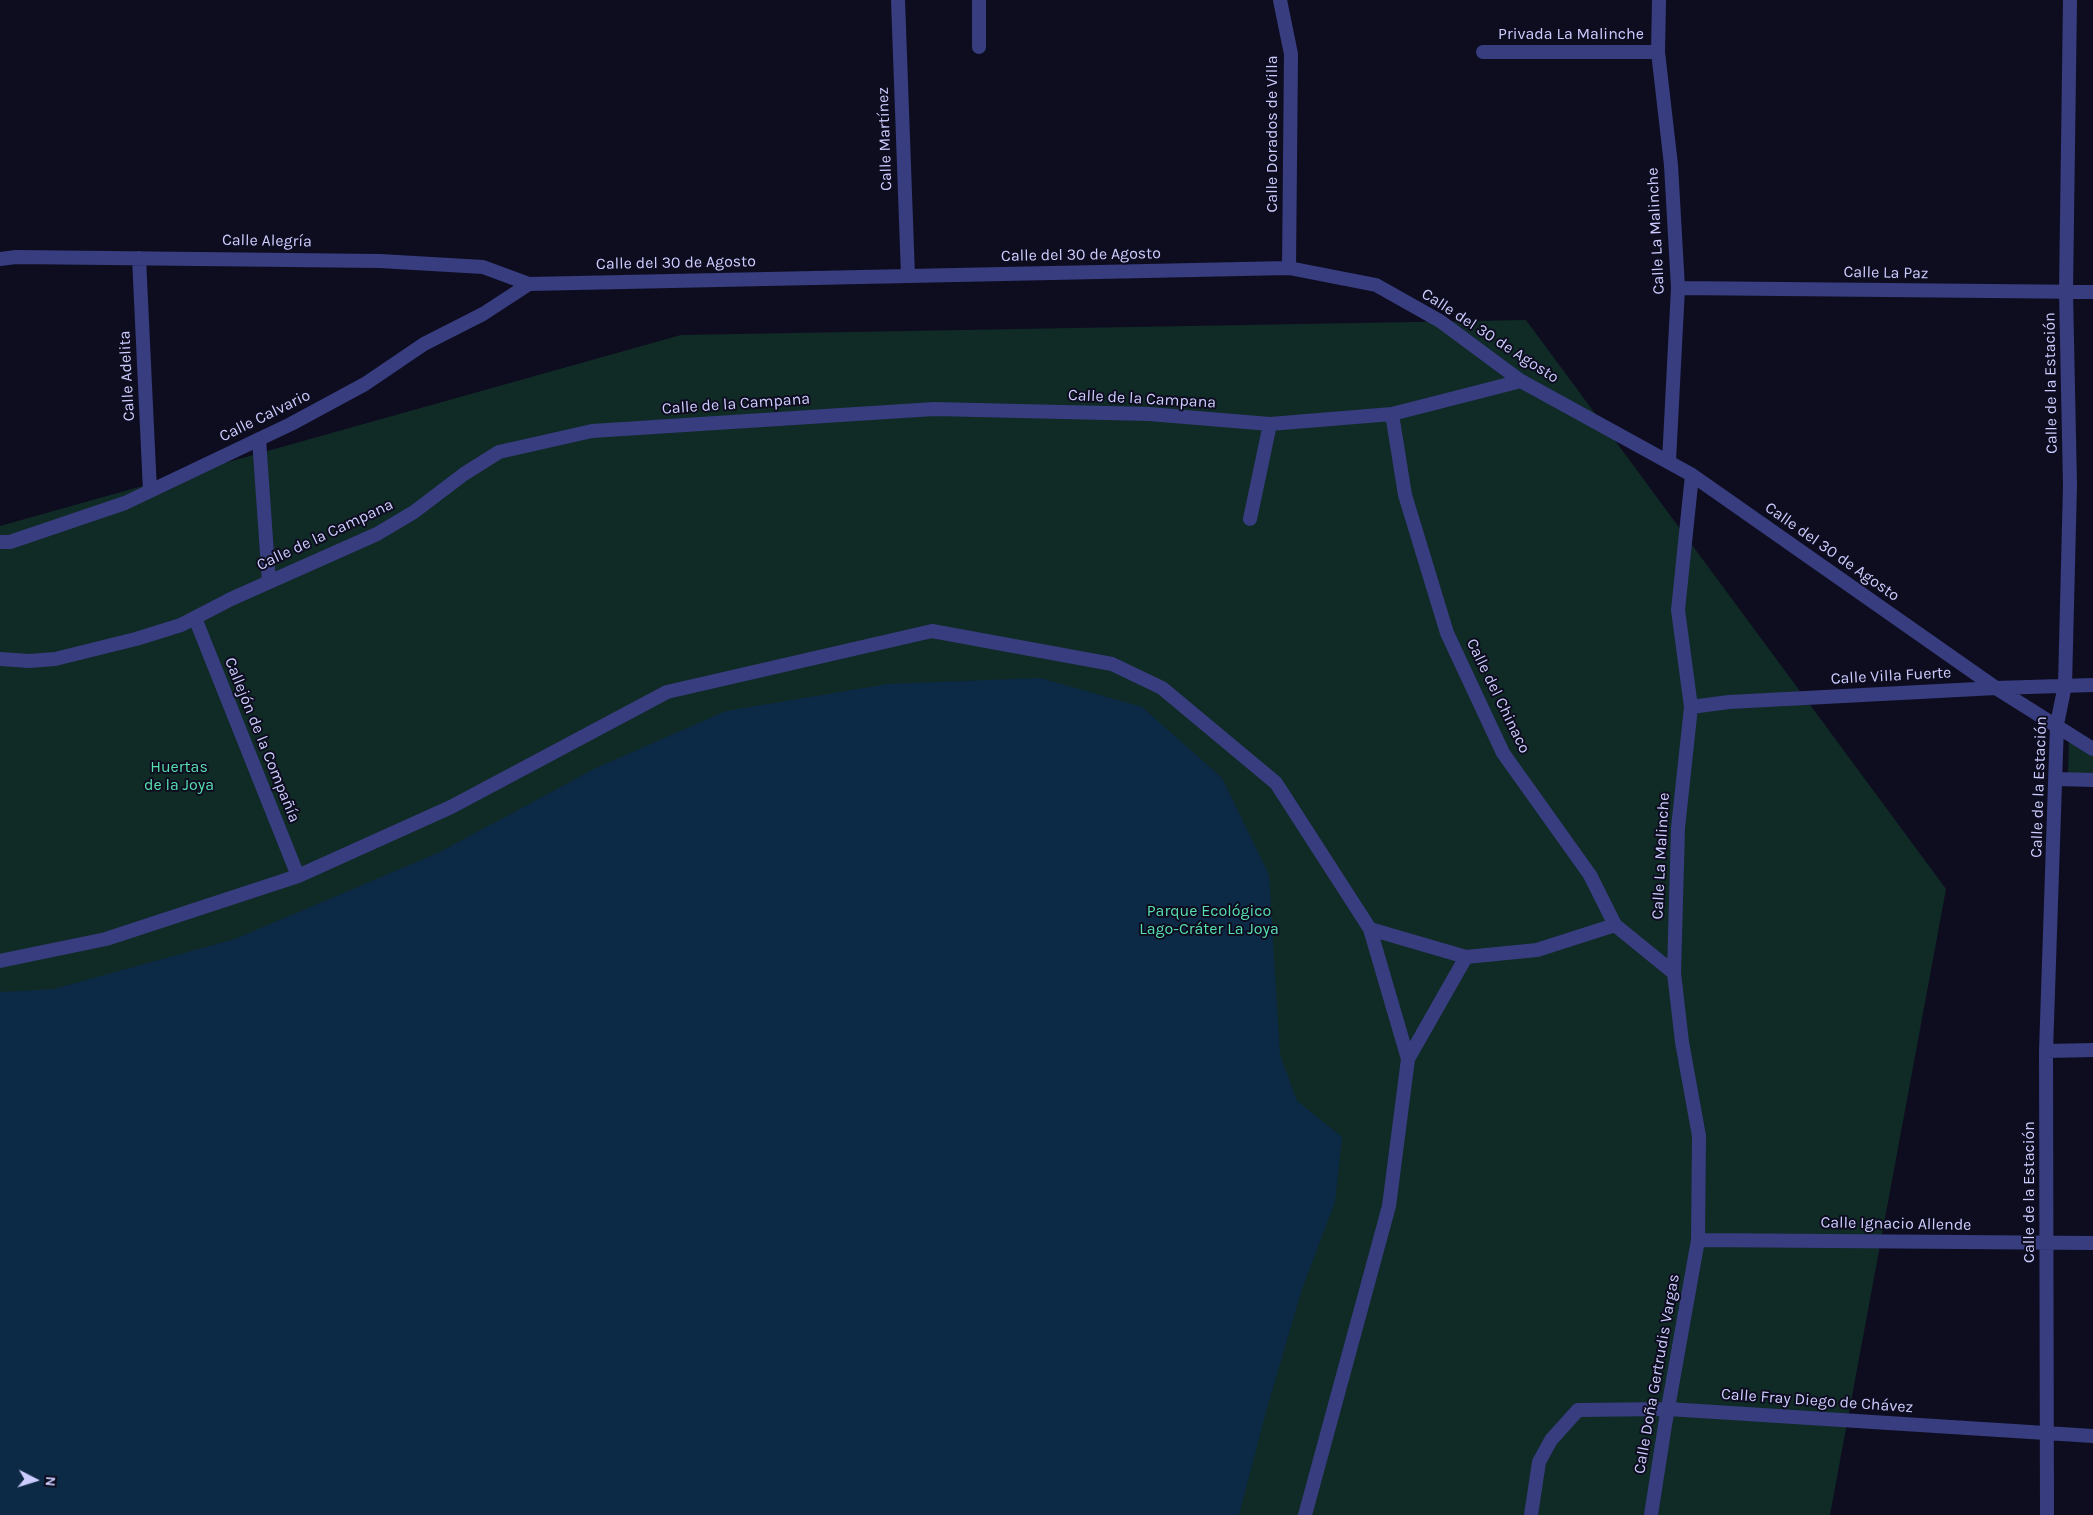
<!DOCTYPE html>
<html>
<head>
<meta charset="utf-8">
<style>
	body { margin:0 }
	#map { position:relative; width:2093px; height:1515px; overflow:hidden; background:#0e0d20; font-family:Karla,sans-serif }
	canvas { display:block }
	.north { position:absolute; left:10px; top:1455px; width:50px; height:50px; -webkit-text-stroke:4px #0e0d20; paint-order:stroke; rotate:95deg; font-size:14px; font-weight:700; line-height:20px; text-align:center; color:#ccf }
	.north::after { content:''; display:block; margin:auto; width:18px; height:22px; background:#ccf; clip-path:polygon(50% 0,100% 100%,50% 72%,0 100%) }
</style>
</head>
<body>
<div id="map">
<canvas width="2093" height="1515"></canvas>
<div class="north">N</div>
</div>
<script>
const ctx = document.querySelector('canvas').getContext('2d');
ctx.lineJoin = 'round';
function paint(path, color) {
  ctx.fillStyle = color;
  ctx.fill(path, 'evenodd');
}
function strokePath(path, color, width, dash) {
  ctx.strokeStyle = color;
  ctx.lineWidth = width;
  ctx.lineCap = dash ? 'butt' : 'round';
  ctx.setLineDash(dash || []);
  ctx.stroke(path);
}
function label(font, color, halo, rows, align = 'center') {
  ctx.font = font + ' Karla,sans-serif';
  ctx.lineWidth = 4;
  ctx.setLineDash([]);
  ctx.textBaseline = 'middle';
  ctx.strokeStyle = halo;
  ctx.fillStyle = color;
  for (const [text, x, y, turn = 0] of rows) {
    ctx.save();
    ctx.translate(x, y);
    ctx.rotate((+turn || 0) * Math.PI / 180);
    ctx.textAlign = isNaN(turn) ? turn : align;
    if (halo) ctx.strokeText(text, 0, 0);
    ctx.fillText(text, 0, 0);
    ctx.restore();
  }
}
paint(new Path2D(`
	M1526 320 1946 889 1830 1515H0V526L681 335Z
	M2069 740 2093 756V773H2068Z`), '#102a26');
paint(new Path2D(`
	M1040 678 1142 707 1222 778 1269 875 1280 1055 1297 1101 1342 1137 1335 1202 1302 1289 1267 1408 1239 1515H0V992L54 989 235 939 440 852 596 768 726 711 888 684Z`), '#0c2945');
strokePath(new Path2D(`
	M898 0 908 276
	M1280 0 1291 54 1289 268
	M1659 0 1658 52 1671 165 1678 288 1669 461
	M979 47V0
	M1483 52H1658
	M139 258 150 491
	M0 259 16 257 380 261 483 267 529 284 1289 268 1376 285 1440 321 1521 381 1692 475 1996 688 2093 749
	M1678 288 2093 292
	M1392 414 1405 495 1447 633 1503 753 1590 875 1615 925 1674 973
	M259 439 269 582
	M1250 519 1270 424
	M0 542H10L125 503 291 424 365 384 424 344 483 314 529 284
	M195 618 298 876
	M0 659 29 661 55 659 136 639 181 625 231 599 377 534 414 512 464 474 499 452 592 431 934 409 1149 414 1270 424 1392 414 1521 381
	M1691 707 1729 702 1996 688 2093 685
	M2057 779 2093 780
	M1370 929 1466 957 1537 950 1615 925
	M0 961 106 939 298 876 451 807 667 692 932 631 1112 664 1162 688 1276 783 1370 929 1408 1059 1389 1206 1305 1515
	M2046 1051 2093 1050
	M1408 1059 1466 957
	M1698 1240 2093 1243
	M1531 1515 1539 1462 1551 1440 1578 1410 1668 1409 2093 1436
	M1651 1515 1665 1425 1698 1240 1699 1136 1682 1042 1674 973 1678 828 1691 707 1678 610 1692 475
	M2047 1515 2046 1051 2057 724 2065 685 2070 485 2066 292 2070 0`), '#373d7f', 14);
label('16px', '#ccf', '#0e0d20', [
	["Privada La Malinche",1571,34],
	["Calle Dorados de Villa",1272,134,-90],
	["Calle Martínez",885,139,-92],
	["Calle La Malinche",1656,231,-93],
	["Calle Alegría",267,241,1],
	["Calle del 30 de Agosto",1081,255,-1],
	["Calle del 30 de Agosto",676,263,-1],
	["Calle La Paz",1886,273,1],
	["Calle del 30 de Agosto",1490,336,33],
	["Calle Adelita",127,376,-93],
	["Calle de la Estación",2051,383,-91],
	["Calle de la Campana",1142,399,3],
	["Calle de la Campana",736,404,-4],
	["Calle Calvario",265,416,-26],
	["Calle de la Campana",325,535,-25],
	["Calle del 30 de Agosto",1832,552,35],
	["Calle Villa Fuerte",1891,676,-3],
	["Calle del Chinaco",1498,696,64],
	["Callejón de la Compañía",262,740,68],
	["Calle de la Estación",2039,787,-88],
	["Calle La Malinche",1661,856,-87],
	["Calle de la Estación",2029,1192,-90],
	["Calle Ignacio Allende",1896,1224,1],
	["Calle Doña Gertrudis Vargas",1657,1374,-80],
	["Calle Fray Diego de Chávez",1817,1401,4]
]);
label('16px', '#58dfae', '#0e0d20', [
	["Huertas",179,767],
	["de la Joya",179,785],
	["Parque Ecológico",1209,911],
	["Lago-Cráter La Joya",1209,929]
]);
</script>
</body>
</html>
